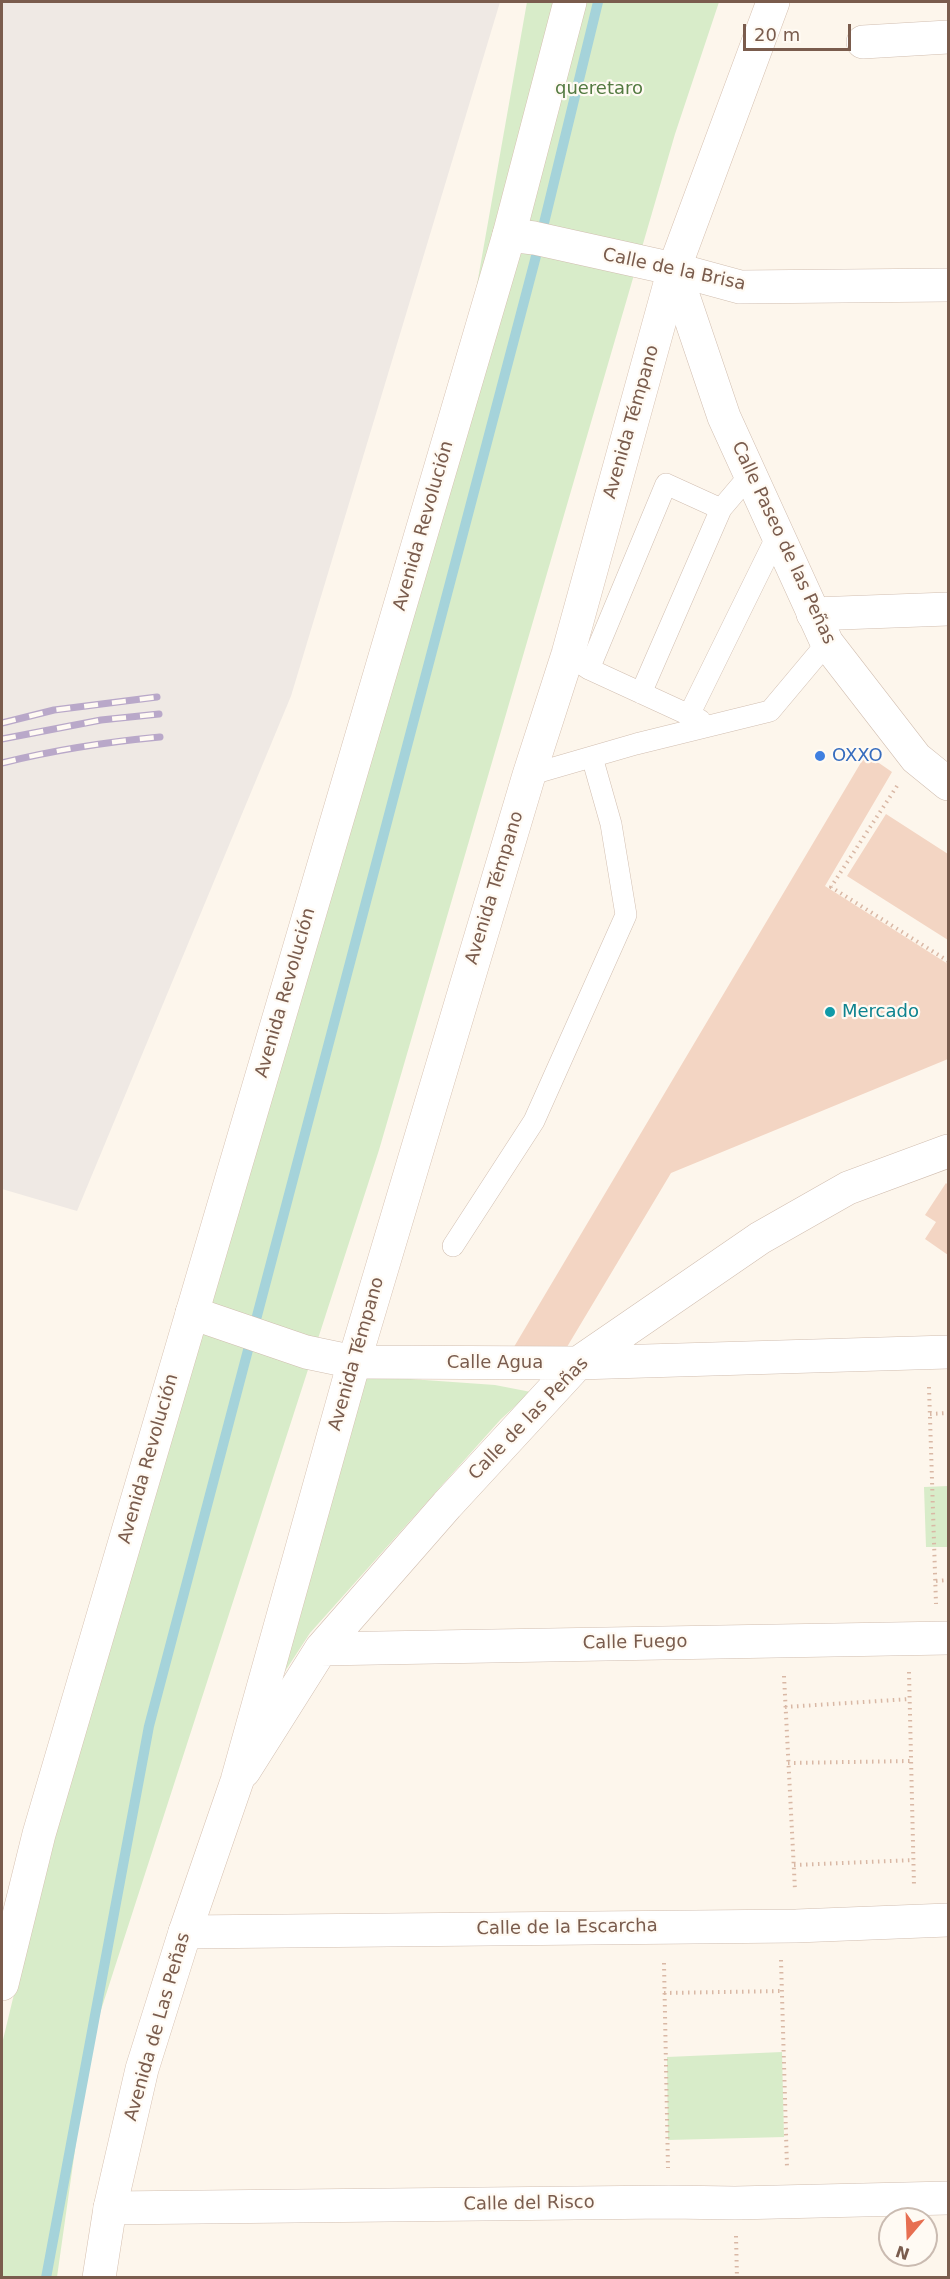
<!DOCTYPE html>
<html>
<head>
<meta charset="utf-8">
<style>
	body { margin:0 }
	#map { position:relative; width:950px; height:2279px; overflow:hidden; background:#fdf6ec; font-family:"DejaVu Sans",sans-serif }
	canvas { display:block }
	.frame { position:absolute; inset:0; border:3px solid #7a5c4d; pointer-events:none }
	.north { position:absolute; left:878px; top:2207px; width:60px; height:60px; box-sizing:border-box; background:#fffaf3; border:2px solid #cabbb1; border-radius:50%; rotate:199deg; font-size:16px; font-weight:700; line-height:24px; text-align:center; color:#7a5c4d }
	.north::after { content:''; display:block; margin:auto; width:21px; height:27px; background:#e76f51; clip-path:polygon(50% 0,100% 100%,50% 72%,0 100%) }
	.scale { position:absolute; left:743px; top:24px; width:108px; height:27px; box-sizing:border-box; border:3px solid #7a5c4d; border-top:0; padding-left:8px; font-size:18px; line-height:21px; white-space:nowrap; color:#7a5c4d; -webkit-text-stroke:4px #fffaf3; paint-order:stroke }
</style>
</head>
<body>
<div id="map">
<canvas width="950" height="2279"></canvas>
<div class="frame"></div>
<div class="north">N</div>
<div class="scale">20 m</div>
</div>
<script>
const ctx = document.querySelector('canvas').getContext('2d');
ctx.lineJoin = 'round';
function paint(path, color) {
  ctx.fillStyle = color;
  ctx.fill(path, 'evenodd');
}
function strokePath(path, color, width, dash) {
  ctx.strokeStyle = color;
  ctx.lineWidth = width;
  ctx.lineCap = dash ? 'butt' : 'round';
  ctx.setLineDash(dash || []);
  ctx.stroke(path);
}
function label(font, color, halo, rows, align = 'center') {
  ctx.font = font + ' "DejaVu Sans",sans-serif';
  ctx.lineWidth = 4.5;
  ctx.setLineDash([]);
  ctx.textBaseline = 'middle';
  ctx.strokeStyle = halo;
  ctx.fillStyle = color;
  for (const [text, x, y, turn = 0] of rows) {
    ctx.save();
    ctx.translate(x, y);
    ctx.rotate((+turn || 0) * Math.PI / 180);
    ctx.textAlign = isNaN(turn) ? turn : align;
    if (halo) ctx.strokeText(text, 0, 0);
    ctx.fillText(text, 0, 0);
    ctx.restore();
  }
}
paint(new Path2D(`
	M2 2H500L291 696 77 1211 2 1189Z`), '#efe9e4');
paint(new Path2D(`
	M527 2H719L675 134 379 1150 90 2044 57 2277 2 2278V2044L113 1582 450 437Z
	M354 1375 495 1385 531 1392 501 1419 310 1633 267 1699Z
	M948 1486V1547H926L924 1487Z
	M782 2052 784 2137 668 2140 667 2057Z`), '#d8ecc9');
strokePath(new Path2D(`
	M46 2278 149 1726 535 260 598 2`), '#a5d3da', 10);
paint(new Path2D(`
	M866 754 892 772 825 886 948 964V1059L671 1173 558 1362H505Z
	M886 814 948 854V940L847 876Z
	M946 1183 948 1185V1255L925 1239 936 1222 925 1215Z`), '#f3d5c3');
const service = new Path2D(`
	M577 661 589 669 700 720
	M589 669 666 484 721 509
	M641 693 721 509 749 476
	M689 715 777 536
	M529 775 636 744 770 711 827 643
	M453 1246 534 1121 626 915 611 824 592 757`);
const minor = new Path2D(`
	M863 42 948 37
	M674 269 740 287 948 285
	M813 614 948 609
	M192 1313 306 1352 354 1362 578 1363 948 1352
	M321 1649 948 1638
	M244 1771 321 1649 447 1505 578 1363 760 1238 848 1188 948 1151
	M185 1932 796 1926 948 1920
	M110 2208 669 2202 735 2203 948 2198`);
const tertiary = new Path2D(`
	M509 235 534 238 674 269 724 417 827 643 916 758 948 784`);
const secondary = new Path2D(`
	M2 1984 39 1834 509 235 570 2
	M99 2278 110 2208 142 2069 185 1932 237 1781 354 1362 529 775 568 654 674 269 773 2`);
strokePath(service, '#d1beb0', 22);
strokePath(minor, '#d1beb0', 34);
strokePath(tertiary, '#d1beb0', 34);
strokePath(secondary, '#d6c0b0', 34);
strokePath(new Path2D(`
	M897 786 831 887 948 961
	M929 1387 936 1604
	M930 1414 948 1413
	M936 1581 948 1580
	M909 1672 914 1886
	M784 1676 795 1890
	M785 1707 910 1699
	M788 1763 911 1761
	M794 1865 914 1860
	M781 1960 787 2168
	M664 1963 668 2168
	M664 1993 783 1991
	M736 2236 737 2278`), '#d9b8a5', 4, [1.5, 4.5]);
strokePath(service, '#fff', 21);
strokePath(minor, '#fff', 33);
strokePath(tertiary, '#fff', 33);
strokePath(secondary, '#fff', 33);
const rail = new Path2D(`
	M2 723 54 710 157 697
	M2 739 101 720 159 714
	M2 763C54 750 106 742 160 737`);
strokePath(rail, '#b9a8c9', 7);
strokePath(rail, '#fffaf3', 4.5, [14]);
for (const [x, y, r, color] of [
	[820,756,6,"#3f7fe0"],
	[830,1012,6,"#0f9aa8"]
]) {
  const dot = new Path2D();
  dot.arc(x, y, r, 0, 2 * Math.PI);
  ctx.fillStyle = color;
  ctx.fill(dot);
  strokePath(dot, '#fffaf3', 2);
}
label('18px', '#537a41', '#fffaf3', [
	["queretaro",599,89]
]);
label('18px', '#7a5c4d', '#fffaf3', [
	["Calle de la Brisa",674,270,12],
	["Avenida Témpano",632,422,-74],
	["Avenida Revolución",424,526,-74],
	["Calle Paseo de las Peñas",783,543,65],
	["Avenida Témpano",495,888,-73],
	["Avenida Revolución",286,993,-74],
	["Avenida Témpano",357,1354,-74],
	["Calle Agua",495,1363],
	["Calle de las Peñas",529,1419,-46],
	["Avenida Revolución",149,1459,-74],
	["Calle Fuego",635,1643,-1],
	["Calle de la Escarcha",567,1928,-1],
	["Avenida de Las Peñas",158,2027,-74],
	["Calle del Risco",529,2204,-1]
]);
label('18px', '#366cbe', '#fffaf3', [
	["OXXO",832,756]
], 'left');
label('18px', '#0d838f', '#fffaf3', [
	["Mercado",842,1012]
], 'left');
</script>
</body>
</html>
